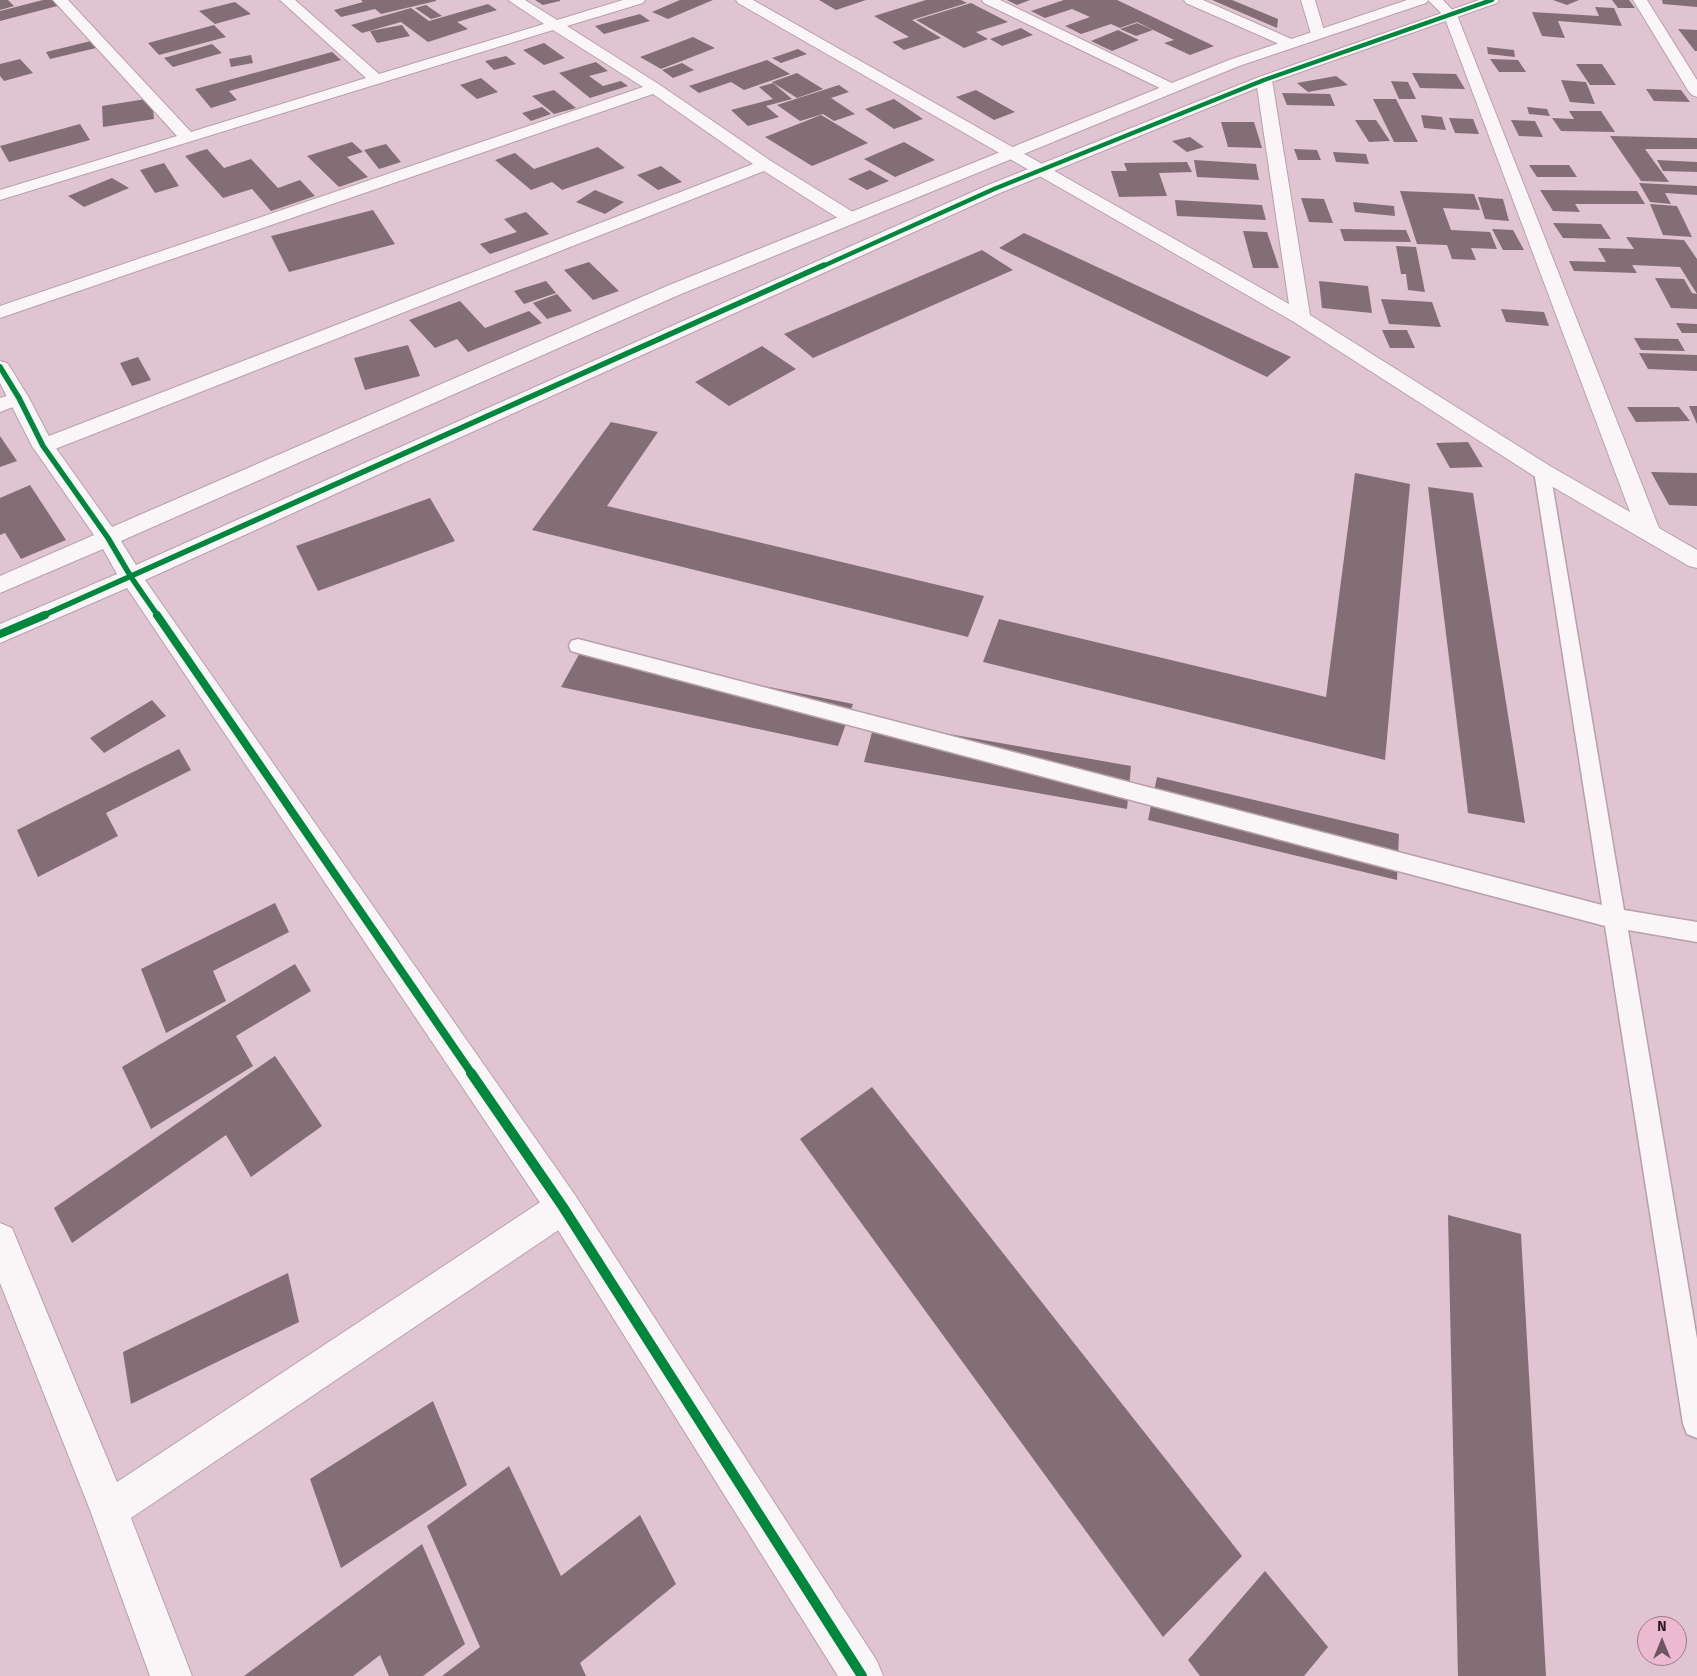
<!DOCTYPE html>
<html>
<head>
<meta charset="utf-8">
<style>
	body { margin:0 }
	#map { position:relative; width:1697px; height:1676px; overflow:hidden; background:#e0c4d1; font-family:"Fira Sans",sans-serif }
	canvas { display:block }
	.north { position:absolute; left:1637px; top:1616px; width:50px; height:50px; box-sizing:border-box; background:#ebb9d0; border:1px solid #9f7a8b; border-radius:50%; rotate:0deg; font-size:14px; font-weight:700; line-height:20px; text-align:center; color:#2d1b24 }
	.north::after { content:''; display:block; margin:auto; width:18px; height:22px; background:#6c5661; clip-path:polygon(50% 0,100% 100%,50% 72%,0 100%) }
</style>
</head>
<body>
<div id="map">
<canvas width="1697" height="1676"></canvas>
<div class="north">N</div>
</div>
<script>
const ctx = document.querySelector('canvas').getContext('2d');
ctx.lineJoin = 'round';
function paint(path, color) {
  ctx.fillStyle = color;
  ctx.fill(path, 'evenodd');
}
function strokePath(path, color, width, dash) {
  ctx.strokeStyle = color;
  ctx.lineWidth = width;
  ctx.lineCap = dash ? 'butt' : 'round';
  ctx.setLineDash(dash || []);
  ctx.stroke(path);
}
paint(new Path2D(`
	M0 0H8L14 6 0 10Z
	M43 0H56L61 5 0 21V11Z
	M361 0H436V1L381 14 375 9 341 17 334 10 363 2Z
	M535 0H560V1L543 5Z
	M680 0H713L668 19 652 12Z
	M819 0H866L836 10Z
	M926 0H961L967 3 912 20 941 38 904 50 892 42 909 37 874 16Z
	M1007 0H1030L1017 5Z
	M1064 0H1117L1214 46 1190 55 1164 43 1174 40 1137 22 1120 28 1111 24 1081 34 1065 26 1090 17 1072 9 1045 18 1031 11Z
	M1212 0H1232L1278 19 1277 28Z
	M1553 0H1579L1567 5Z
	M1612 0H1629L1635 8H1618Z
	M1662 0H1697V7L1663 4Z
	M235 2 251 14 215 24 199 11Z
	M971 3 1008 22 976 32 988 39 964 48 916 20Z
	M488 4 497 10 457 22 468 29 428 42 401 22 362 33 351 25 411 8 429 21Z
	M426 5 442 16 431 19 415 8Z
	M1595 7 1614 8 1622 26 1558 21 1565 38 1542 36 1532 12 1599 16Z
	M640 14 650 21 604 34 595 26Z
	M1137 23 1153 30 1136 36 1120 29Z
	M214 25 226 37 159 55 148 43Z
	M402 25 410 36 377 43 370 31Z
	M1021 28 1033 35 1002 46 990 39Z
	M1678 29 1697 30V51H1695Z
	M1118 30 1139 40 1112 51 1091 41Z
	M693 37 715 48 661 69 640 57Z
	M91 41 96 48 50 59 46 52Z
	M544 43 565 58 544 65 523 50Z
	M212 44 222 53 173 67 164 58Z
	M1487 47 1514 50 1515 57 1488 54Z
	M798 49 807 54 781 63 772 58Z
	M332 52 341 60 229 91 237 100 211 108 195 89Z
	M251 55 253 63 231 67 229 59Z
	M506 56 516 64 494 70 485 61Z
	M20 59 33 73 4 81 0 76V64Z
	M1490 59 1518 60 1526 72H1499Z
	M767 60 790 74 744 90 731 82 699 93 689 86Z
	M596 62 608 71 589 76 603 86 621 81 628 86 590 98 559 73Z
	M682 63 694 70 673 78 662 70Z
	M1576 64H1602L1616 85H1590Z
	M797 73 823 89 797 98 772 82Z
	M1412 73 1456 74 1465 89 1420 88Z
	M1336 76 1348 85 1308 92 1297 83Z
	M481 78 498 92 477 99 460 85Z
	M1561 80 1586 82 1595 104 1570 102Z
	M1391 81 1408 82 1416 99H1399Z
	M773 83 792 99 766 106 779 117 748 126 731 110 773 99 759 87Z
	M839 85 849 92 831 98 855 114 834 121 823 114 800 121 777 105Z
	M1646 89 1681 90 1690 102 1654 101Z
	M554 90 576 108 554 114 532 96Z
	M976 90 1015 112 994 120 956 97Z
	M1282 93 1330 94 1335 106 1287 105Z
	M152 98 154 119 103 127 102 106Z
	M894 99 923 119 894 129 865 109Z
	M1373 99H1396L1418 142H1394Z
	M542 107 551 114 531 121 522 113Z
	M1527 107 1547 109 1550 116 1529 114Z
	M1569 111H1601L1615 132 1561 131 1552 118 1574 119Z
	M821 115 868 143 812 166 765 137Z
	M1421 115 1442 117 1446 130 1424 128Z
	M1449 118 1473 119 1479 134 1455 133Z
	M1355 120H1376L1390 141 1369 142Z
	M1511 120 1535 121 1543 137 1519 136Z
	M1221 122H1254L1262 148 1228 147Z
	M80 124 90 140 9 162 0 146Z
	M1610 136 1697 138V149H1645L1669 182 1641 181Z
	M1190 137 1204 147 1187 152 1172 141Z
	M352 142 363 152 347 157 368 177 339 187 307 156Z
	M904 142 935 160 895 177 864 159Z
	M386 144 401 162 379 169 364 150Z
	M598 147 625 168 562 190 552 182 531 190 495 160 515 153 534 169Z
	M207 149 224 168 251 159 278 188 300 180 315 196 271 211 252 189 223 198 185 156Z
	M1294 149 1317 150 1321 160H1298Z
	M1333 152 1366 154 1369 164 1336 162Z
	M1194 160 1256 164 1259 180 1197 177Z
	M1657 160 1697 162V172L1663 171Z
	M1187 162 1192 172 1159 173 1167 196 1119 197 1111 171H1127L1124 163Z
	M164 163 179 186 155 193 140 170Z
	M1529 165H1569L1577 177H1537Z
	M661 166 682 182 658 190 637 175Z
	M870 170 889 181 867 190 848 179Z
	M112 178 129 188 84 207 68 196Z
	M1639 183 1697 186V195L1665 193 1671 204 1650 202Z
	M595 190 624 202 605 214 576 202Z
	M1540 190 1637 191 1645 204H1575L1580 212 1553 211Z
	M1400 191 1474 194 1480 210 1443 208 1451 230 1490 232 1497 249 1471 248 1476 260 1452 259 1447 245 1417 244Z
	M1478 197 1503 199 1509 221 1485 219Z
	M1301 198 1324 199 1333 223 1309 222Z
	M1175 200 1262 205 1266 220 1177 216Z
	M1353 202 1394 206 1395 216 1355 212Z
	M1650 204 1677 206 1692 237 1663 235Z
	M373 210 395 244 289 272 271 236Z
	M526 212 549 234 490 254 480 244 517 232 504 219Z
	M1553 223 1601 224 1611 239 1563 238Z
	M1340 229 1406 230 1411 242 1344 241Z
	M1492 229 1513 230 1524 250H1503Z
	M1243 231 1267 232 1279 268H1253Z
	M1024 233 1291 357 1267 377 999 248Z
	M1626 237 1684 240 1697 259V309L1671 308 1655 278 1684 279 1692 293 1697 294 1680 267 1632 265 1637 273 1574 271 1569 261 1606 262 1598 248 1634 249Z
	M1396 246 1416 247 1425 292 1408 290 1406 274H1401Z
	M982 250 1013 270 813 358 784 334Z
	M589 262 619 291 593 300 564 270Z
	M546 281 556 293 524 304 514 291Z
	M1319 281 1368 286 1372 313 1322 308Z
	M557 294 572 311 547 319 533 303Z
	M1381 299 1432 302 1441 327 1389 324Z
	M460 301 485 328 529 311 542 323 468 352 457 339 435 348 409 320Z
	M1501 309 1544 312 1549 326 1506 322Z
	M1676 323 1697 324V333H1682Z
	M1382 330H1407L1415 348H1390Z
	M1634 338 1678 339 1685 351 1641 350Z
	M408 345 420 376 365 390 354 358Z
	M762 346 796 369 729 406 695 382Z
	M1639 353 1697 355V371L1648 369Z
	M138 357 151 380 132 386 120 363Z
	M1689 406H1697V424Z
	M1627 407H1679L1690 421 1636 422Z
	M611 422 658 432 607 506 984 596 968 637 532 530Z
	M0 436 17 461 0 467Z
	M1468 442 1483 467 1450 468 1436 443Z
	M1651 472 1697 473V506L1669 505Z
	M1355 473 1410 484 1385 760 983 662 999 619 1326 697Z
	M30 485 66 540 21 559 5 533 0 535V498Z
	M1428 487 1473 493 1525 823 1468 813Z
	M430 498 455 541 318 591 296 546Z
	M582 649 853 704 838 746 561 687Z
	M152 700 166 716 104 753 90 738Z
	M875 721 1131 766 1127 809 864 762Z
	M179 749 191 770 106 813 118 836 38 877 17 830Z
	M1157 777 1399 834 1397 880 1148 820Z
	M275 903 289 932 213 971 226 1001 166 1033 141 969Z
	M295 964 311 991 236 1036 253 1066 151 1129 122 1067Z
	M275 1056 322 1126 251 1177 226 1135 72 1243 54 1208Z
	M872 1087 1242 1556 1163 1637 800 1139Z
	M1448 1215 1521 1234 1546 1676H1458Z
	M288 1273 299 1322 131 1404 123 1352Z
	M433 1401 467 1485 341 1568 310 1479Z
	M509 1466 561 1576 640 1515 676 1584 580 1663 586 1676H442L480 1647 427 1526Z
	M422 1544 465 1644 423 1676H389L380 1655 353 1676H244Z
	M1265 1571 1328 1647 1304 1676H1200L1188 1660Z`), '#836e76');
const lane = new Path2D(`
	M1542 466 1548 467 1550 471 1624 910 1697 922V942L1628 930 1697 1339V1438L1687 1434 1683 1424 1605 926 578 653 571 651 569 646 571 641 578 639 1602 905 1534 471 1536 467Z`);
const street = new Path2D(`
	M53 0H68L191 132 366 78 280 0H295L379 74 544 24 508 0H525L557 20 623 0H645L643 3 567 26 660 85 771 161 856 214 859 218 856 222 850 223 844 222 764 171 50 451 43 453 36 451 32 446 36 441 753 164 653 94 0 318V306L643 87 553 30 0 200V190L177 136Z
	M736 0H753L1289 304 1256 80 1259 77H1269L1272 80 1310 315 1550 466 1630 512 1444 16 1428 0H1443L1457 15 1659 528 1697 550V568L1689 566 1534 476 1294 322 738 3Z
	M982 0H1000L1176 85 1179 88 1176 91H1166L984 3Z
	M1184 0H1203L1296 41 1298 44 1296 47H1286L1186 3Z
	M1301 0H1315L1325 34 1323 37H1313L1311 34Z
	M1633 0H1647L1697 80V97L1692 95 1689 92Z
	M19 392 26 394 29 398 26 402 0 412V398Z
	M563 1190 575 1195 580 1207 575 1219 131 1518 192 1676H150L90 1510 0 1283V1223L12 1228 117 1482 551 1195Z`);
const secondary = new Path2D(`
	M1407 0H1428L1426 3 1239 66 681 294 121 541 136 565 988 185 1259 77 1479 0H1499L1497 3 1269 83 1000 193 145 580 575 1195 877 1661 883 1676H838L551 1219 127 588 0 643V624L117 574 103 549 0 593V576L94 535 32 446 0 383V361L7 363 10 367 29 398 53 444 112 527 667 286 1229 60Z`);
strokePath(lane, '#b6a1ab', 3);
strokePath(street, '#b6a1ab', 2);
strokePath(secondary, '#b6a1ab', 2);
paint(lane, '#faf6f8');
paint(street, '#faf6f8');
paint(secondary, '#faf6f8');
strokePath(new Path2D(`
	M821 267 994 189 1264 80 1492 0`), '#00873e', 4.5);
strokePath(new Path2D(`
	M0 367 19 398 43 446 108 538 131 577 158 616
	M42 616 824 265`), '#00873e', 5.5);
strokePath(new Path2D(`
	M157 615 472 1074
	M0 634 45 615`), '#00873e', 8);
strokePath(new Path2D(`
	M471 1073 563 1207 862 1676`), '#00873e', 10);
</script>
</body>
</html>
